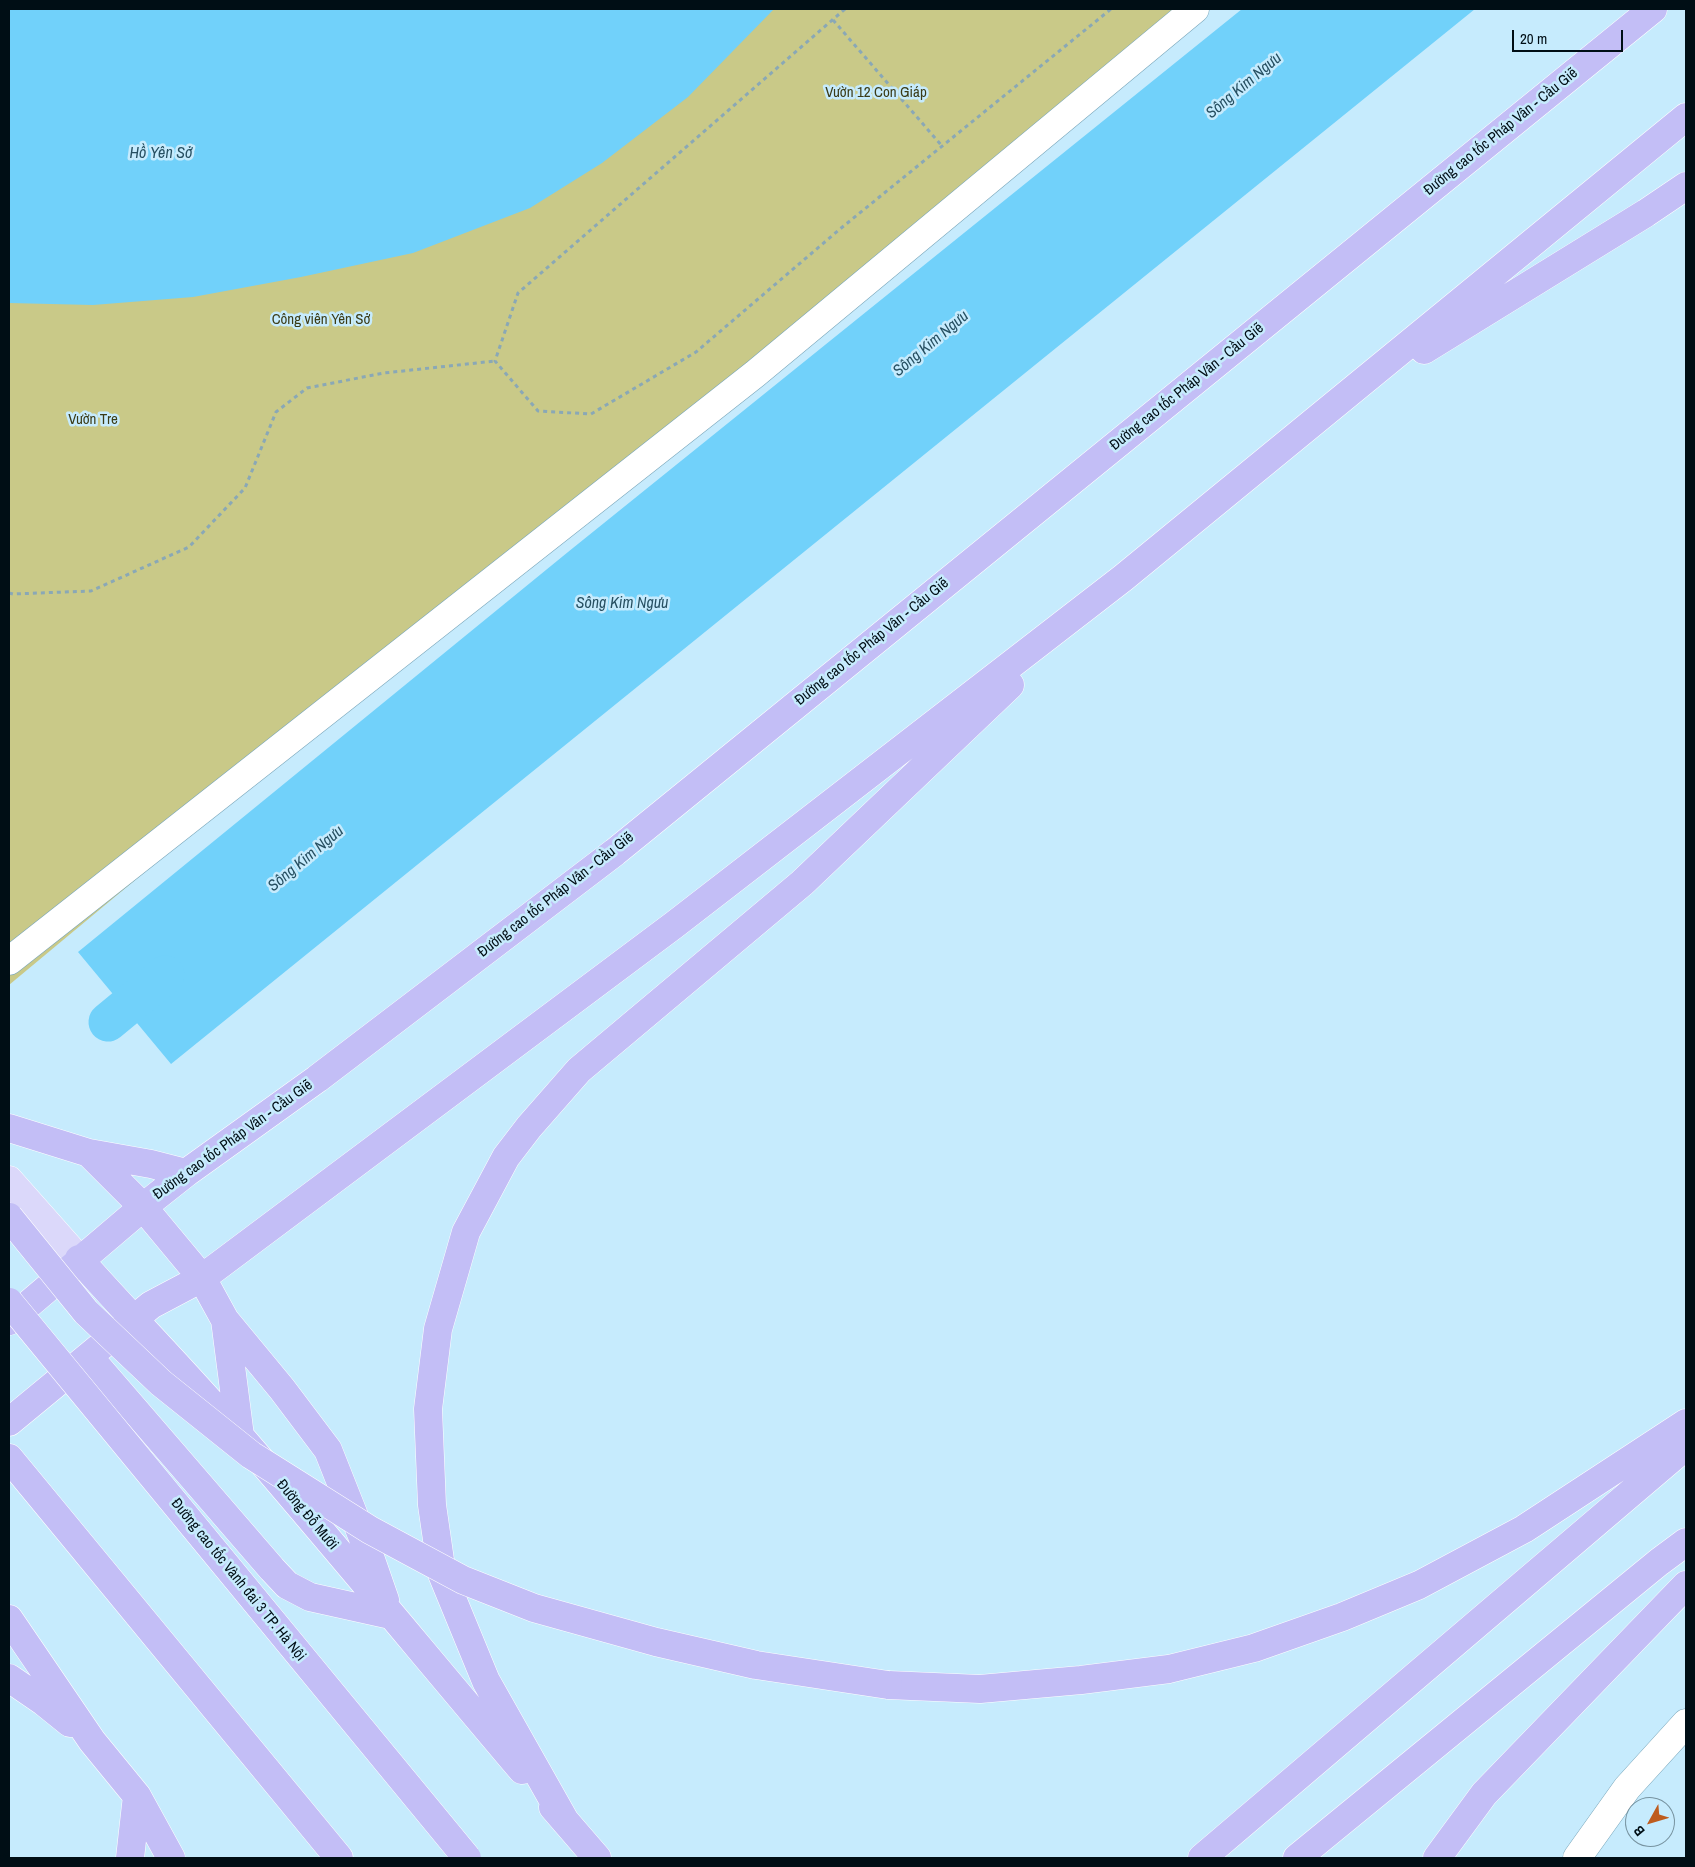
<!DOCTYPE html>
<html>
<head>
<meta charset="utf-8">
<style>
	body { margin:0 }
	#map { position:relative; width:1695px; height:1867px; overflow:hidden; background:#c6ebfd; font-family:"Archivo Narrow",sans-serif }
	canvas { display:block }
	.frame { position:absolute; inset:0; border:10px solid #000e15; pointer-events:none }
	.north { position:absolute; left:1625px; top:1797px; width:50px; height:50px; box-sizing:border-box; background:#c6ebfd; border:1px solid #7793a0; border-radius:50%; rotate:231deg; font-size:14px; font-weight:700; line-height:20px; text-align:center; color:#000e15 }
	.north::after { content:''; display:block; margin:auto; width:18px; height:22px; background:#be5c1e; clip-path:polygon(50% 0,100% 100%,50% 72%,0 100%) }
	.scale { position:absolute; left:1512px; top:30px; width:111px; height:22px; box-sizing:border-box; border:2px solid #000e15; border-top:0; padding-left:6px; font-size:15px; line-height:18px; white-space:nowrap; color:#000e15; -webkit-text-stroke:4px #c6ebfd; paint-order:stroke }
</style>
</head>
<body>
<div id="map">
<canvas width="1695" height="1867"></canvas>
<div class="frame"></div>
<div class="north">B</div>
<div class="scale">20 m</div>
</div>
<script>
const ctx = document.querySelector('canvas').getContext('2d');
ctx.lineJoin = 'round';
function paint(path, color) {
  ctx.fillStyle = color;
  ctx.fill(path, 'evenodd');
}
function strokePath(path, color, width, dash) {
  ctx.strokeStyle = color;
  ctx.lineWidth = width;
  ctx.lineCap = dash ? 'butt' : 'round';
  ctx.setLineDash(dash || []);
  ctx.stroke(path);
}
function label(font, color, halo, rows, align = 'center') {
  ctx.font = font + ' "Archivo Narrow",sans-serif';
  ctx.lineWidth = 5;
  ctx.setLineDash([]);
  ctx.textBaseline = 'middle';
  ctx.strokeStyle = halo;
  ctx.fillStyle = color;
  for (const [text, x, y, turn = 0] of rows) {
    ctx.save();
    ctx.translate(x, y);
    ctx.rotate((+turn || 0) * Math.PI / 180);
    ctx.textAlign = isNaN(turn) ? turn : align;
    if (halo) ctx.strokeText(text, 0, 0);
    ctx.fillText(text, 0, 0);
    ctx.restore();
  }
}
paint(new Path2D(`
	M9 9H1182L9 985Z`), '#c9c988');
paint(new Path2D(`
	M9 9H774L688 97 602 163 530 208 413 253 301 277 193 297 93 305 9 303Z
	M1242 9H1475L171 1064 78 952 568 552Z`), '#71d1fa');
strokePath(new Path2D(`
	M108 1022 165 975`), '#71d1fa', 39);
const minor = new Path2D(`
	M9 961 755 374 1195 9
	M1577 1858 1627 1788 1686 1723`);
const major = new Path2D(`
	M9 1180 79 1259`);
const highway = new Path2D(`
	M1424 350 1646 213 1686 186
	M9 1128 89 1153 151 1164 186 1173
	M89 1153 143 1207 202 1278 225 1320 240 1436
	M79 1259C132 1319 188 1375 239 1435 335 1546 428 1659 522 1770
	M225 1320 282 1389 328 1450 368 1551 385 1600
	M9 1321 143 1207 186 1173 317 1079 615 852 1653 9
	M89 1357 272 1569 287 1585 310 1597 391 1615
	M9 1422 151 1305 202 1278 674 925 1123 578 1686 117
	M9 1458 339 1858
	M9 1619 92 1741 137 1796 171 1858
	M9 1678 44 1702 70 1723
	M888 1685 980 1689 1081 1680 1169 1669 1254 1648 1342 1617 1419 1585 1524 1529 1686 1423
	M553 1807 597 1858
	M565 1821 486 1681 442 1574 432 1505 428 1409 438 1329 466 1232 506 1157 529 1127 579 1070 802 883 1010 685
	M130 1858 137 1796
	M1202 1858 1686 1446
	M1297 1858 1659 1562 1686 1542
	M1437 1858 1484 1794 1686 1585`);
strokePath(minor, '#79a6ba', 29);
strokePath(major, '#fff', 29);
strokePath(highway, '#fff', 29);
strokePath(new Path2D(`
	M845 9 518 293 495 361 538 411 591 414 696 352 840 229 1111 9
	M833 20 942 146
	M9 593 13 594 91 591 189 547 245 488 276 412 307 388 384 373 495 361`), '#8aa8b6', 3, [4, 4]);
strokePath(minor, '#fff', 28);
strokePath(major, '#dbd8fa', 28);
strokePath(highway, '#c3bef6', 28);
const highwayBridge = new Path2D(`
	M9 1217 86 1312 161 1383 251 1455 370 1530 463 1580 534 1608 656 1642 756 1665 888 1685
	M9 1302 467 1858`);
strokePath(highwayBridge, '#fff', 29, []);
strokePath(highwayBridge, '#c3bef6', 28);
label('15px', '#3b3b16', '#c6ebfd', [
	["Vườn 12 Con Giáp",876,93],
	["Công viên Yên Sở",321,320],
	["Vườn Tre",93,420]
]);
label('15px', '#000e15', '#c6ebfd', [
	["Đường cao tốc Pháp Vân - Cầu Giẽ",1501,132,-39],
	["Đường cao tốc Pháp Vân - Cầu Giẽ",1187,387,-39],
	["Đường cao tốc Pháp Vân - Cầu Giẽ",872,642,-39],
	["Đường cao tốc Pháp Vân - Cầu Giẽ",556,895,-38],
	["Đường cao tốc Pháp Vân - Cầu Giẽ",233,1140,-36],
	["Đường Đỗ Mười",307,1515,50],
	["Đường cao tốc Vành đai 3 TP. Hà Nội",238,1580,51]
]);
label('italic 16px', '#264f61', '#c6ebfd', [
	["Sông Kim Ngưu",1244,86,-40],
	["Hồ Yên Sở",161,154],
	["Sông Kim Ngưu",931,344,-40],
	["Sông Kim Ngưu",622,604],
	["Sông Kim Ngưu",306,859,-40]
]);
</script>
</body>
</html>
